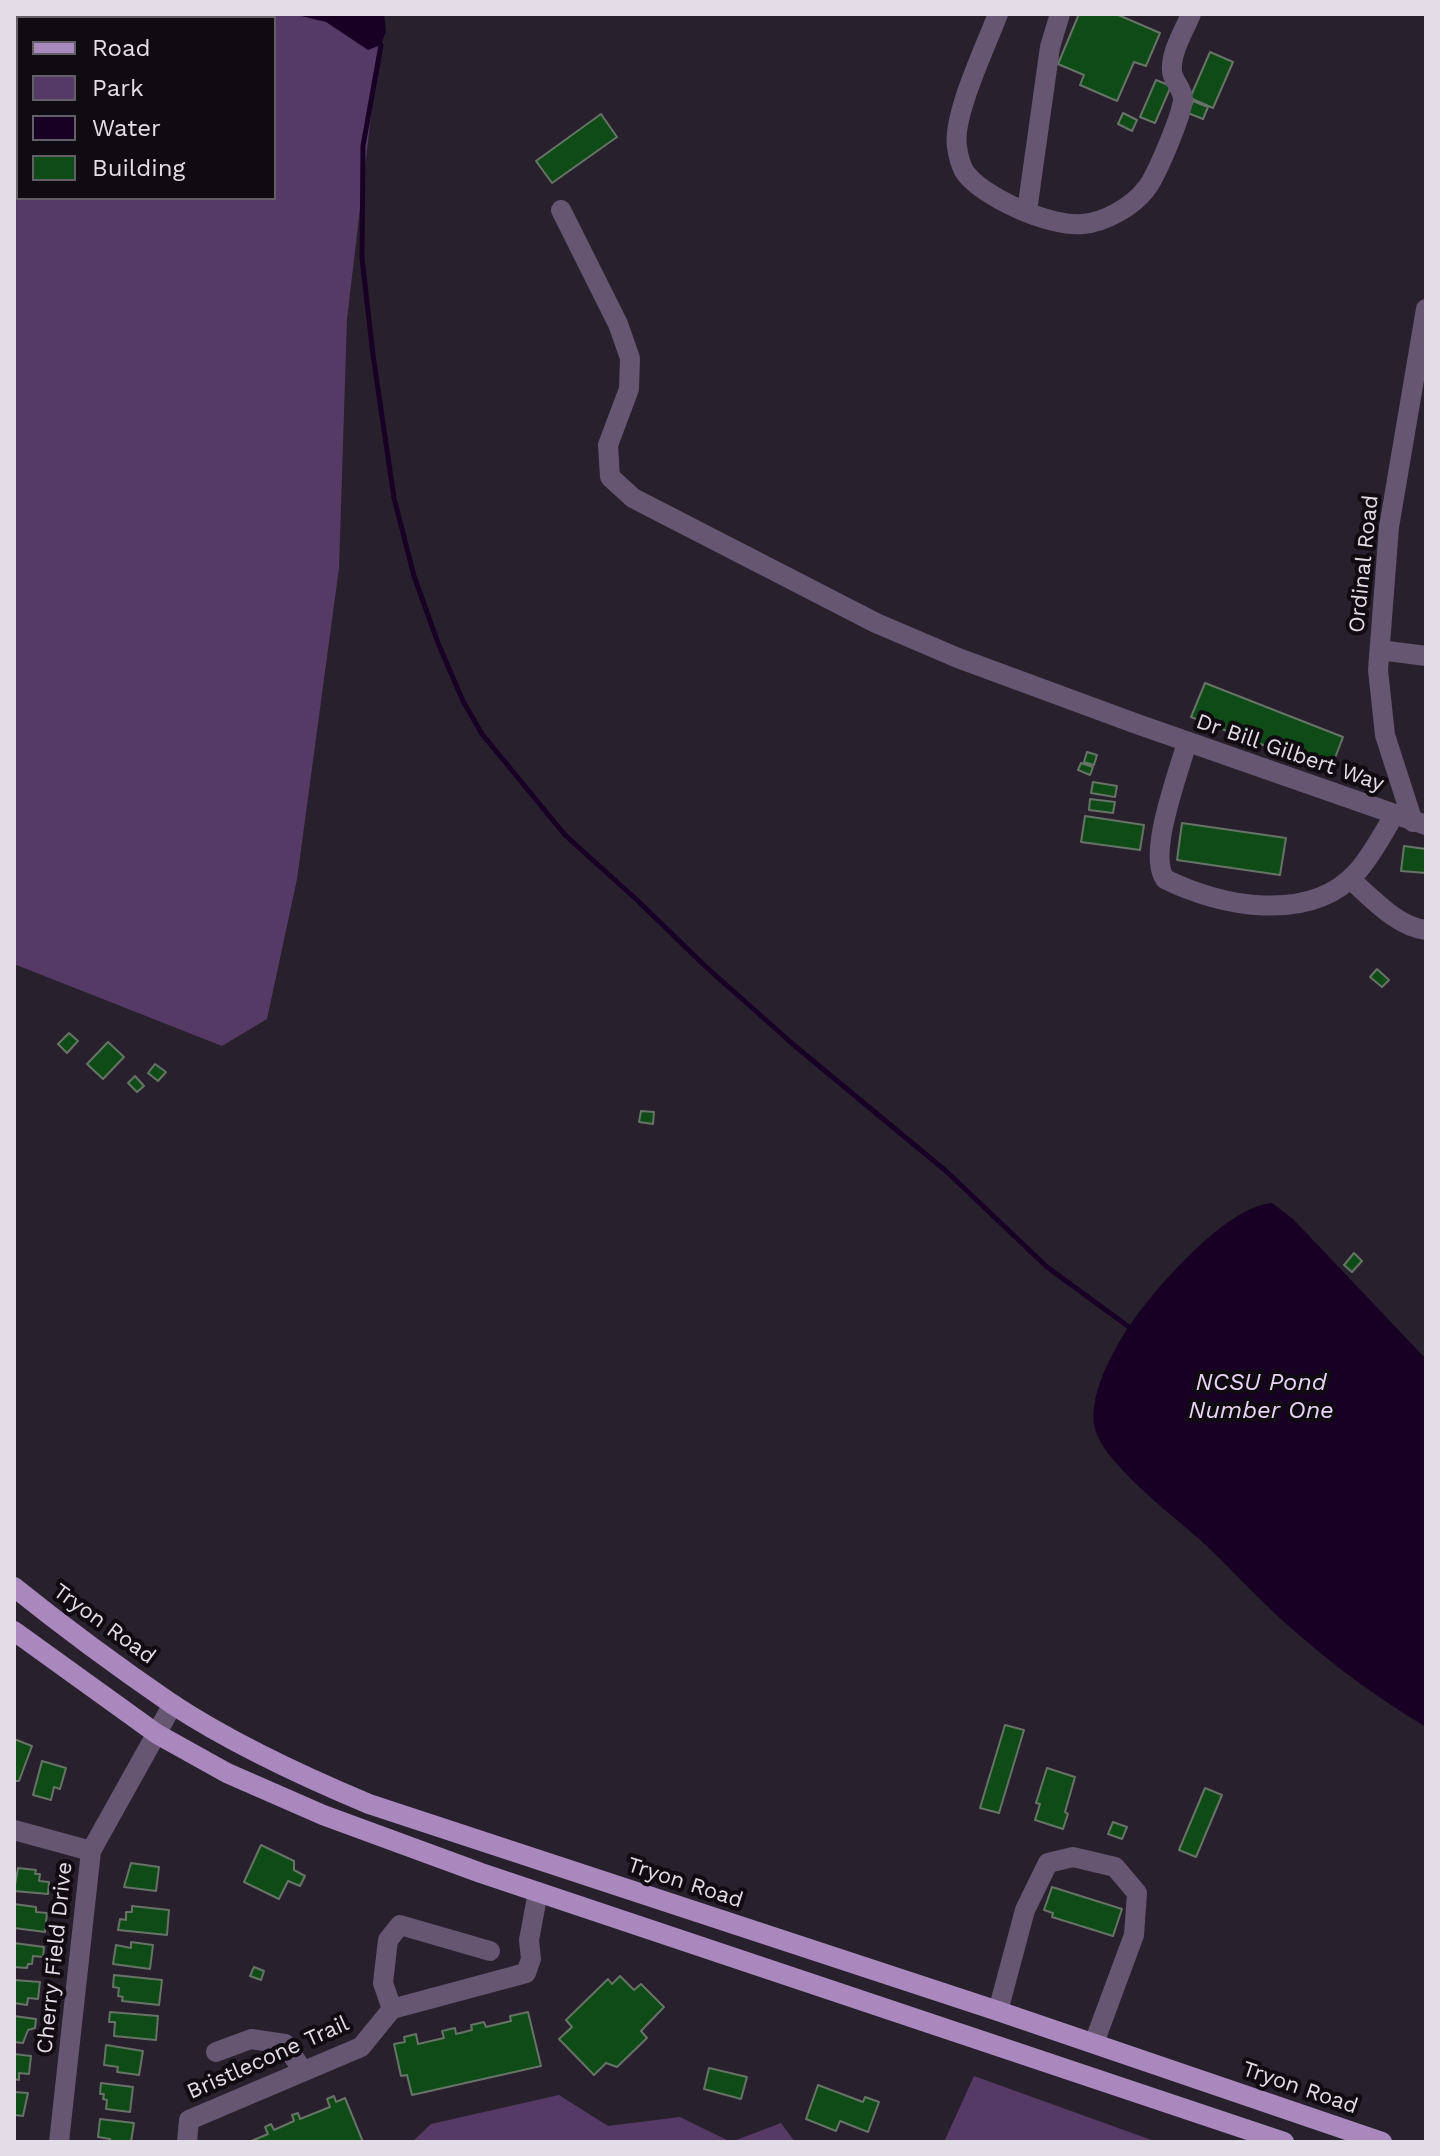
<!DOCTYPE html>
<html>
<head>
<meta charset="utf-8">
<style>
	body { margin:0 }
	#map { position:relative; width:1440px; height:2156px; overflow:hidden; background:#28202d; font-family:"Work Sans",sans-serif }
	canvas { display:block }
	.frame { position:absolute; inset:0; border:16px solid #e2dde6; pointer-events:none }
	.legend { position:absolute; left:16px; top:16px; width:260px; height:184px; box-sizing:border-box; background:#0f0b11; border:2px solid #635f66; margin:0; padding:10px 14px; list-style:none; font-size:24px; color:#e2dde6 }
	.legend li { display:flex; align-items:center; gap:16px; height:40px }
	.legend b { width:40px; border:2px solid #635f66 }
</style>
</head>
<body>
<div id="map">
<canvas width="1440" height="2156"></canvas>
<div class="frame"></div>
<ul class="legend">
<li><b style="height:10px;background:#a988be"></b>Road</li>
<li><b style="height:22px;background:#563a66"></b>Park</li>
<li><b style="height:22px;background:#170024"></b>Water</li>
<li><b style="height:22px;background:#0f4b17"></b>Building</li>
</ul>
</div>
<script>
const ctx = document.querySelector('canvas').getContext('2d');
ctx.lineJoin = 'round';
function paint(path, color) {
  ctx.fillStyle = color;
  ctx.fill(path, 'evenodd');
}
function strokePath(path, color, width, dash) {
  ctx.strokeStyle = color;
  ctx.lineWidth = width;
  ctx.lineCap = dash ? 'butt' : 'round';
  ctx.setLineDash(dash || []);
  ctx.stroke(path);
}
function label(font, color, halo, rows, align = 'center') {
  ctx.font = font + ' "Work Sans",sans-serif';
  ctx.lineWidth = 8;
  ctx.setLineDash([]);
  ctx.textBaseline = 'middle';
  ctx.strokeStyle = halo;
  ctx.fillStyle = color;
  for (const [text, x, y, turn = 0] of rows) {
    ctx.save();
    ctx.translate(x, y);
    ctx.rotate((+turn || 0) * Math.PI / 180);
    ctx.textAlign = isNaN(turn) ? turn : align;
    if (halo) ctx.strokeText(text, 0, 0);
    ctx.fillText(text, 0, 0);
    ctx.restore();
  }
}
paint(new Path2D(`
	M14 14H383L347 319 339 568 297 879 267 1019 222 1046 14 964ZM18 18H274V198H18Z
	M974 2076 1157 2142H944Z
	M559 2095 608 2126 680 2117 731 2142 781 2123 795 2142H412L431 2124Z`), '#563a66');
paint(new Path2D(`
	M293 14H384L386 31 381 45 368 50 326 22Z
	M1272 1203 1293 1219 1426 1359V1727C1381 1700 1338 1669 1299 1635 1263 1605 1232 1569 1198 1538 1171 1514 1104 1463 1095 1429 1085 1386 1131 1319 1158 1289 1182 1261 1234 1206 1272 1203Z`), '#170024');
strokePath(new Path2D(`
	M381 45 363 146 362 258 373 355 394 498 414 576 438 643 463 701 482 734 565 835 637 900 705 966 795 1046 946 1171 1047 1267 1129 1327`), '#170024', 5);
const building = new Path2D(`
	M1079 14H1116L1160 33 1146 66 1134 62 1117 101 1080 85 1084 75 1058 64Z
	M1210 52 1233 62 1213 108 1190 98Z
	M1156 80 1171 86 1155 123 1140 117Z
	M1193 101 1208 107 1203 119 1188 113Z
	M1123 113 1137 120 1132 131 1118 124Z
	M601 114 617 137 552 183 536 161Z
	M1205 683 1343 737 1330 771 1191 717Z
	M1087 752 1097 755 1094 765 1084 762Z
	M1081 763 1093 767 1090 775 1078 770Z
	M1093 782 1117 786 1115 797 1091 793Z
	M1090 799 1115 802 1113 813 1089 810Z
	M1085 816 1144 825 1140 850 1081 842Z
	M1182 823 1286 838 1280 875 1177 860Z
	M1404 846 1426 849V873L1401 871Z
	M1377 969 1389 980 1382 987 1370 977Z
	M69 1033 78 1041 67 1053 58 1044Z
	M108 1042 124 1057 103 1079 87 1064Z
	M155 1064 166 1072 158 1081 148 1073Z
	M135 1076 144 1086 137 1092 128 1083Z
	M641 1111 654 1112 653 1124 639 1122Z
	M1354 1253 1362 1261 1352 1272 1344 1265Z
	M1005 1725 1024 1730 999 1813 980 1808Z
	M14 1739 32 1746 19 1781H14Z
	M42 1761 66 1768 60 1789 54 1787 51 1800 33 1795Z
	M1047 1768 1075 1777 1065 1812 1068 1814 1063 1829 1035 1820 1040 1804 1036 1803Z
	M1205 1788 1222 1795 1196 1857 1179 1850Z
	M1113 1822 1127 1827 1122 1839 1108 1834Z
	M261 1845 294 1861V1870L305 1876 300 1886 288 1881 279 1899 244 1882Z
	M131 1863 159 1867 156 1891 124 1887Z
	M18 1868 36 1870 35 1874H40L39 1881 49 1882 48 1894 14 1891Z
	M1052 1887 1122 1909 1113 1936 1052 1917 1053 1913 1044 1910Z
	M14 1904 36 1907V1912L47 1913 45 1932 14 1928Z
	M132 1906 169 1910 167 1935 118 1930 120 1919 126 1920V1912H132Z
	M131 1942 153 1945 150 1969 113 1964 116 1945 131 1948Z
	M14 1943 44 1947 43 1957 33 1956 32 1964H28L27 1968 14 1967Z
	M254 1967 264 1971 261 1980 250 1976Z
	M114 1975 162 1980 159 2005 122 2001 123 1997 118 1996 119 1988 113 1987Z
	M620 1976 634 1990 641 1984 664 2007 641 2031 647 2038 617 2067 606 2063 594 2075 559 2039 572 2027 566 2020 608 1979 612 1984Z
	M14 1980 40 1982 38 1999 28 1998 27 2005 14 2003Z
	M110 2012 158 2016 156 2040 114 2036 115 2022H109Z
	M528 2012 541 2066 412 2095 407 2075 401 2076 394 2044 405 2042 404 2037 416 2034 418 2044 444 2038 442 2031 455 2028 456 2034 472 2030 471 2025 484 2022 486 2027 511 2021 510 2016Z
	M14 2016 36 2019 35 2028 28 2030 23 2043 14 2042Z
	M106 2045 143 2051 139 2075 117 2072 118 2067 104 2065Z
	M14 2054 31 2056 29 2074 19 2073V2080L14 2079Z
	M709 2068 747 2077 741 2099 704 2089Z
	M101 2083 133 2087 130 2112 106 2109 107 2100 103 2099 104 2094H100Z
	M818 2085 863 2102 865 2097 879 2102 868 2132 840 2121 836 2131 806 2119Z
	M14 2092 28 2093 23 2116 14 2115Z
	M334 2096 336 2102 345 2098 363 2142H249L268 2134 265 2127 271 2124 274 2130 294 2121 292 2115 298 2113 300 2119 330 2107 327 2099Z
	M100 2119 134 2123 131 2142H110V2139L98 2137Z`);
paint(building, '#0f4b17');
strokePath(building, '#667366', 2);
strokePath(new Path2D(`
	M998 14C986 46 952 116 957 147 958 154 961 165 964 171 981 197 1052 228 1083 224 1105 222 1132 207 1146 189 1156 177 1182 115 1183 99 1183 89 1173 81 1172 72 1170 53 1184 31 1191 14
	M561 210 618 324 630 358 629 389 608 445 610 477 633 498 876 623 958 658 1137 724 1426 825
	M1027 211 1050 47 1060 14
	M1380 650 1426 656
	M1187 742C1179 772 1147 854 1165 879 1221 907 1310 924 1357 872 1372 855 1383 834 1394 815
	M1413 822 1385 735 1378 670 1389 527 1426 309
	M1350 879C1371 897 1397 927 1426 930
	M14 1830 91 1851
	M392 2009 383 1983 388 1940 400 1925 490 1951
	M998 2011 1025 1910 1048 1863 1073 1857 1115 1867 1137 1893 1134 1935 1094 2043
	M216 2052 251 2039 285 2044 303 2071
	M59 2142 91 1851 173 1704
	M187 2142 189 2120 361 2047 392 2009 526 1973 531 1959 529 1940 538 1892`), '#665671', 20);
strokePath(new Path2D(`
	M14 1587C65 1628 118 1667 172 1704 233 1744 302 1776 369 1804L998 2011 1382 2142
	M14 1631 157 1734 227 1773 323 1815 481 1873 1284 2142`), '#a988be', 20);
label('22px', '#e2dde6', '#0f0b11', [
	["Ordinal Road",1364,564,-84],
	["Dr Bill Gilbert Way",1290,753,19],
	["Tryon Road",104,1624,36],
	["Tryon Road",685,1883,18],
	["Cherry Field Drive",55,1958,-84],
	["Bristlecone Trail",268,2058,-24],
	["Tryon Road",1300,2088,19]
]);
label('italic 24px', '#e9d4f7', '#0f0b11', [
	["NCSU Pond",1261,1383],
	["Number One",1261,1411]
]);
</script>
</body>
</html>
